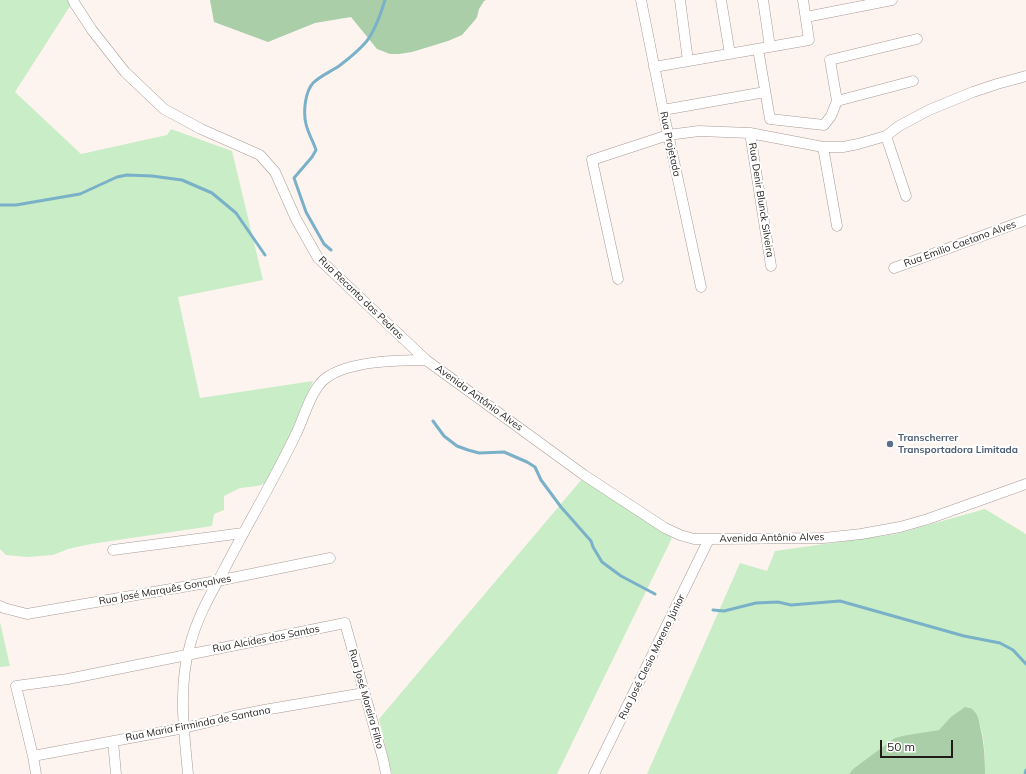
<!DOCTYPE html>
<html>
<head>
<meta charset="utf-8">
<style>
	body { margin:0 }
	#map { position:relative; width:1026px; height:774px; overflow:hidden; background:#fdf4f0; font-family:Mulish,sans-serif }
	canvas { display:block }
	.scale { position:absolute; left:880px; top:740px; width:73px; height:18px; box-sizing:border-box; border:2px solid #211c1a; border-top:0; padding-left:5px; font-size:12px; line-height:14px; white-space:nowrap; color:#211c1a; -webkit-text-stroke:3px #fff; paint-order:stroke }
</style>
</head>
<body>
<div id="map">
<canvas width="1026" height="774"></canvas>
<div class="scale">50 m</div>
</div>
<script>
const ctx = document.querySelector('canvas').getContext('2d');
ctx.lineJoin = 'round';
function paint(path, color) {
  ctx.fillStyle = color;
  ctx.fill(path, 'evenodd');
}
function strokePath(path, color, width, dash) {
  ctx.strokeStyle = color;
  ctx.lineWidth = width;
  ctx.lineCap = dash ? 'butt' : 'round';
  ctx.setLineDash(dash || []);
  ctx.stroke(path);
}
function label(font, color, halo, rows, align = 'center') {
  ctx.font = font + ' Mulish,sans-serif';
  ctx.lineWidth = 4;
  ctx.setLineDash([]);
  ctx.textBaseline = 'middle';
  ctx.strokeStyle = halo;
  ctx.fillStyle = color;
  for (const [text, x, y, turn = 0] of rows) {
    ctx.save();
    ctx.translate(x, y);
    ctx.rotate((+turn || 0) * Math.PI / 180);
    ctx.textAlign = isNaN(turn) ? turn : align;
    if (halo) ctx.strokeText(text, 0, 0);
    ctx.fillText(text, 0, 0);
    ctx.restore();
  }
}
paint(new Path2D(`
	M0 0H74L15 92 81 154 167 135 171 129 232 151 263 280 178 297 200 398 313 381 272 482 257 486 240 488 224 496V510L214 514 212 526 91 544 68 549 53 555 27 557 6 555 0 549Z
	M582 479 672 538 557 774H392L379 719Z
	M985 509 1026 534V774H985C985 753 985 730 974 711L939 730 907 735 853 769 849 774H647L740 563 767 571 775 551 896 534Z
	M0 622 10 666 0 667Z`), '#c9edc7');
paint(new Path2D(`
	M210 0H486L484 1 479 9 477 17 475 20 462 35 448 41 412 52 399 54H390L377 49 351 17 315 23 268 42 214 22Z
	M965 707C969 708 972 708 974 711 978 715 979 721 980 726 984 742 985 757 985 774H849L853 769 895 738 907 735 939 730 951 717Z`), '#a9cea8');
strokePath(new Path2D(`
	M0 205H16L80 194 117 177 127 175 152 176 182 180 212 193 236 213 265 255
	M331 250 324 244 306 212 294 178 312 157 316 150C313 141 308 133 306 124 303 112 305 92 313 83 320 76 330 72 339 66 347 60 360 49 366 42 375 31 381 13 385 0
	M433 421 444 436 457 446 468 450 479 453 504 452 527 462 535 467 541 480 561 507 591 541 593 547 602 562 621 576 655 594
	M713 610 724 611 756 603 778 602 791 605 840 601 964 636 1000 643 1013 650 1026 664
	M1025 774 1026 770`), '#7ab1c9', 3);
const minor = new Path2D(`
	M73 0 75 4 92 30 125 72 164 109 201 129 260 155 275 172 296 219 318 258 426 360 584 475 665 528 680 535 694 539H709L824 538 861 534 900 527 928 519 1026 484
	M641 0 663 110 701 287
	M680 0 688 61
	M721 0 730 54
	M763 0 770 47
	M806 17 892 0
	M758 49 770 119 824 125 831 116 837 101
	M654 67 809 40 803 0
	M913 81 837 101 830 60 917 39
	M663 110 765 92
	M750 133 771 266
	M886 136 906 196
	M823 147 837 226
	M894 268 1026 220
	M618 279 592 160 668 135 699 131 750 133 823 147H843L858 144 886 136 899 126 929 110 973 92 997 84 1026 76
	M113 550 243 533
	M0 606 4 608 27 614 217 581 330 558
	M113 741 116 774
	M33 756 184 728 234 716 264 710 364 693
	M36 774 33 756 16 686 68 679 345 623 383 759 386 774
	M188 774C184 731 178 687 190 645 197 617 212 592 225 568 248 523 274 480 296 434 304 418 311 389 326 378 349 361 397 360 426 360
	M594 774 709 539`);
strokePath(minor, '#a89a95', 11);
strokePath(minor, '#fff', 10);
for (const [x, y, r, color] of [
	[890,444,4,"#5c6f8a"]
]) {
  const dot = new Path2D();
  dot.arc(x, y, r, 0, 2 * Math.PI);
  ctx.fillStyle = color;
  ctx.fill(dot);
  strokePath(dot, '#fff', 1.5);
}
label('10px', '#211c1a', '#fff', [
	["Rua Projetada",670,144,78],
	["Rua Denir Blunck Silveira",761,200,81],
	["Rua Emilio Caetano Alves",960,244,-20],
	["Rua Recanto das Pedras",361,298,44],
	["Avenida Antônio Alves",479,398,36],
	["Avenida Antônio Alves",772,538,-1],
	["Rua José Marquês Gonçalves",165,590,-10],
	["Rua Alcides dos Santos",266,639,-11],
	["Rua José Clesio Moreno Júnior",652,657,-64],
	["Rua José Moreira Filho",366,699,74],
	["Rua Maria Firminda de Santana",198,724,-11]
]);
label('bold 10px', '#4e5e75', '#fff', [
	["Transcherrer",898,438],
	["Transportadora Limitada",898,450]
], 'left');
</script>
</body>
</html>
